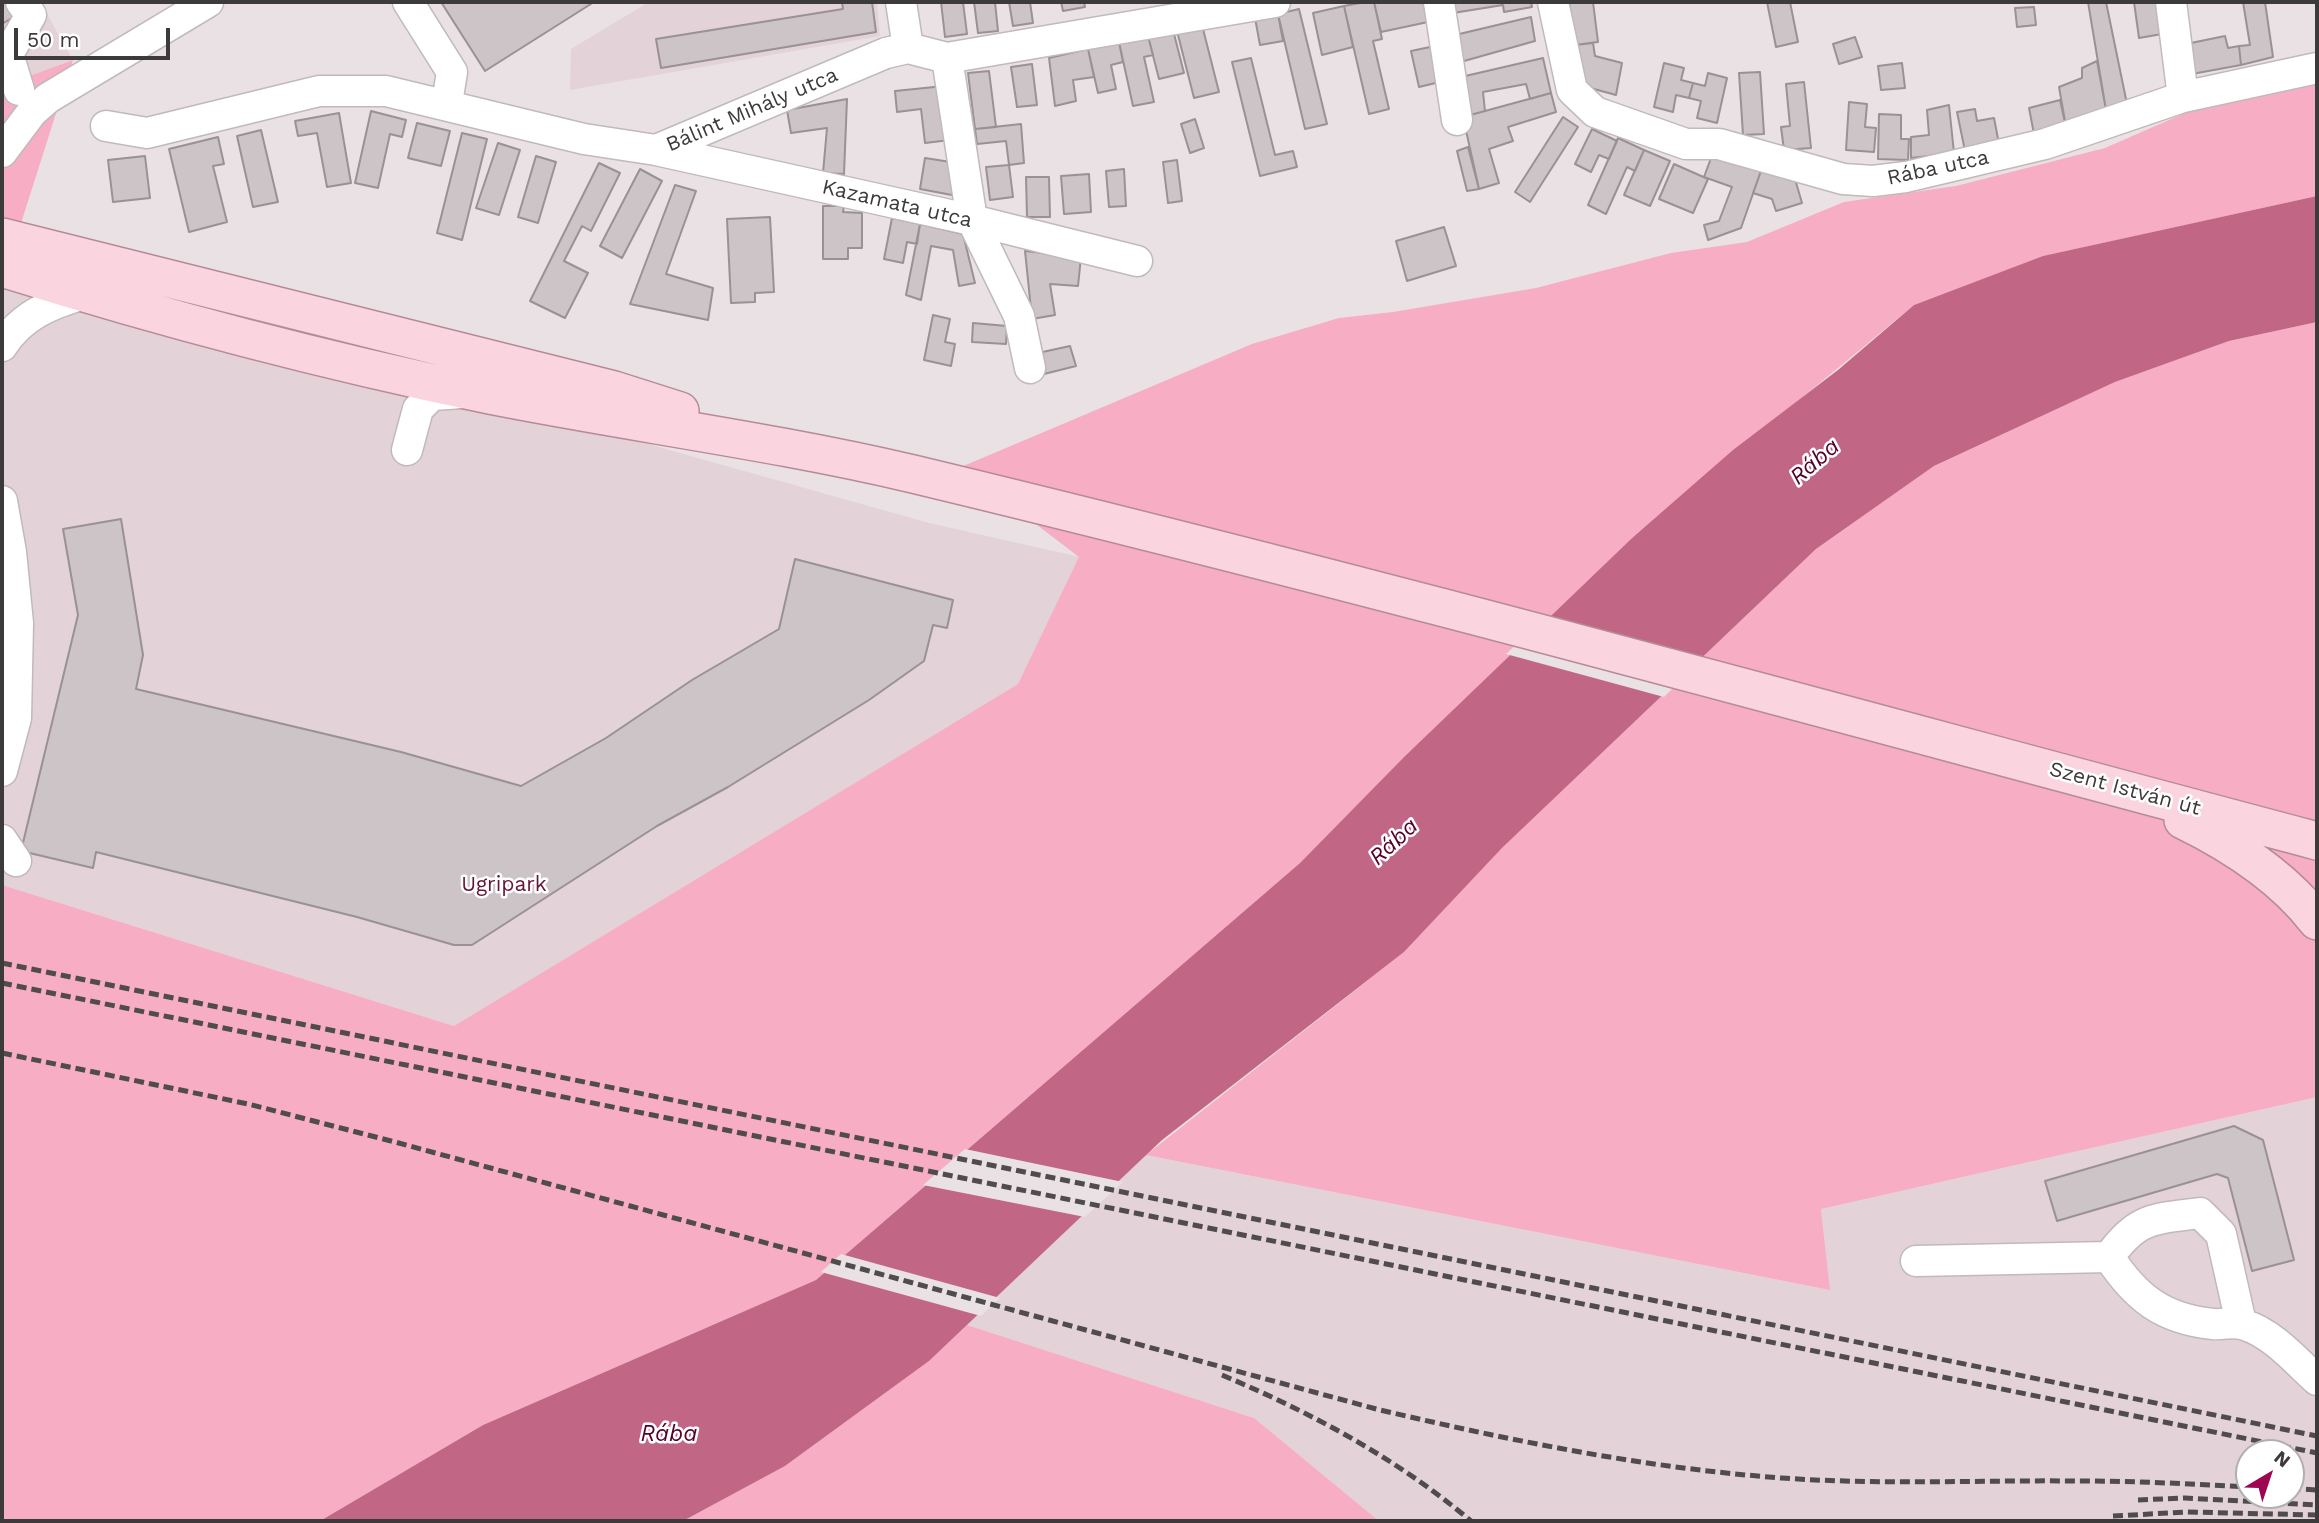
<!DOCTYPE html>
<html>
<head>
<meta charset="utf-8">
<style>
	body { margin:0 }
	#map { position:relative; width:2319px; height:1523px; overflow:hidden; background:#eae1e4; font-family:"Work Sans",sans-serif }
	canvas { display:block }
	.frame { position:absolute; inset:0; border:4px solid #3d3a3b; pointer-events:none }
	.north { position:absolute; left:2235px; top:1439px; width:70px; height:70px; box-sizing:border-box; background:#fff; border:2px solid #b1b0b1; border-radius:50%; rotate:39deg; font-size:19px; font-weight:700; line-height:28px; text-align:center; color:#3d3a3b }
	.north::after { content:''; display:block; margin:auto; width:24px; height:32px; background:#9d0752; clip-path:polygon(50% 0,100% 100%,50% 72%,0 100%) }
	.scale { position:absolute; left:14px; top:28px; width:156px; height:32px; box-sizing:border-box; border:4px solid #3d3a3b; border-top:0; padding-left:9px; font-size:21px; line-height:24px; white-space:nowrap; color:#3d3a3b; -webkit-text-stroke:5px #fff; paint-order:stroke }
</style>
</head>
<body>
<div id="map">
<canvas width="2319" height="1523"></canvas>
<div class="frame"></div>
<div class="north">N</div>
<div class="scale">50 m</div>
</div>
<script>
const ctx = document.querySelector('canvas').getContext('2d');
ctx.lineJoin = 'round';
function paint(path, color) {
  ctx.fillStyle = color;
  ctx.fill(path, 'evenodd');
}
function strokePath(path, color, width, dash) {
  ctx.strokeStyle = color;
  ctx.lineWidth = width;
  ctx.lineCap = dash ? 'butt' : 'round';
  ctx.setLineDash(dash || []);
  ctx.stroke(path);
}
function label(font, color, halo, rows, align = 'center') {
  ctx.font = font + ' "Work Sans",sans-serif';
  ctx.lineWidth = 5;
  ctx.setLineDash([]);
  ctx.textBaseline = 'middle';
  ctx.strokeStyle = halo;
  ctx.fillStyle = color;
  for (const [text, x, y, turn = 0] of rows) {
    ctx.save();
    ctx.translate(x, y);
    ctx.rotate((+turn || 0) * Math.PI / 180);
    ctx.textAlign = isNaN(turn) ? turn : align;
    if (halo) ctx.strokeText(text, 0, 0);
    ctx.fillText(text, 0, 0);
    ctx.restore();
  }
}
paint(new Path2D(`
	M2 2H40L73 60 2 86Z
	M649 2H877L880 36 570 90 571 49Z
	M8 264 929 523 1080 557 1018 684 454 1026 2 885V268Z
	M2317 1097V1521H1379L1254 1418 967 1325 1146 1155 1830 1290 1821 1209ZM2249 1453H2291V1495H2249Z`), '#e3d2d7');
paint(new Path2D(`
	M73 60 8 264 2 268V86Z
	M2317 84V196L2044 256 1914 305 1631 539 1404 757 1300 863 816 1280 483 1425 320 1521H2V885L454 1026 1018 684 1079 557 961 467 1252 344 1339 318 1393 312 1536 288 1671 253 1747 242 1844 202 1956 186 2105 148 2208 103Z
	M2317 322V1097L1821 1209 1830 1290 1146 1155 1404 952 1502 848 1816 549 1934 466 2115 382 2229 341Z
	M967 1325 1254 1418 1379 1521H683L785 1466 929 1361Z`), '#f7adc3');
paint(new Path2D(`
	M2317 196V322L2229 341 2115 382 1934 466 1816 549 1502 848 1404 952 1162 1140 929 1361 785 1466 683 1521H320L483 1425 816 1280 1300 863 1404 757 1631 539 1733 450 1838 370 1914 305 2043 256Z`), '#c16785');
paint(new Path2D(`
	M1544 618 1702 660 1664 697 1506 654Z
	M965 1149 1123 1182 1085 1217 923 1185Z
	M841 1254 1000 1298 981 1316 821 1272Z`), '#eae1e4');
const building = new Path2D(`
	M2 2H7L15 16 2 24Z
	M441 2H594L485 71Z
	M842 2H872L876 32 661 68 656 39 843 9Z
	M941 2H963L967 34 945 37Z
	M974 2H995L998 31 978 33Z
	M1009 2H1030L1033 23 1013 26Z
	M1061 2H1084L1085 7 1063 11Z
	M1365 2H1374L1382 39 1373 41 1389 109 1369 114 1344 6Z
	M1374 2H1423L1428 22 1381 32Z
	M1451 2H1531L1532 7 1504 12 1503 5 1453 13Z
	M1569 2H1593L1598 42 1575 45Z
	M1767 2H1790L1798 42 1776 47Z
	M2088 2H2106L2127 104 2106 110Z
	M2134 2H2158L2162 34 2139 38Z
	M2243 2H2265L2273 57 2241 65 2239 46 2250 45Z
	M1344 6 1353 47 1322 55 1313 13Z
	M2034 7 2036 25 2017 27 2015 8Z
	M1299 9 1327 124 1305 129 1278 14Z
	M1278 14 1283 41 1260 45 1255 18Z
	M1531 17 1535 41 1457 63 1455 35Z
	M1202 25 1219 92 1194 98 1177 31Z
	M1173 30 1184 73 1159 79 1148 36Z
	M1148 36 1153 55 1144 57 1154 102 1133 106 1119 42Z
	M2225 36 2228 48 2239 46 2241 65 2192 74 2186 44Z
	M1855 37 1862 57 1839 64 1833 44Z
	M1119 42 1123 62 1111 65 1116 89 1098 93 1088 49Z
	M1593 43 1595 56 1622 63 1616 95 1583 86 1575 45Z
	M1435 46 1444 81 1419 87 1411 51Z
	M1088 49 1094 77 1073 80 1076 101 1055 106 1049 58Z
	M1251 58 1275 155 1293 151 1297 167 1260 176 1232 62Z
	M1543 58 1551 93 1530 99 1526 84 1483 92 1485 111 1463 117 1461 77Z
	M2097 61 2106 110 2066 127 2059 87 2082 78V68Z
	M1664 63 1684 68 1681 80 1693 83 1689 98 1676 95 1673 112 1654 107Z
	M1902 63 1905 88 1881 90 1878 66Z
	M1032 64 1037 105 1017 107 1011 67Z
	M989 71 996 127 975 129 968 73Z
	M1760 72 1764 134 1743 135 1739 73Z
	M1708 73 1727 78 1717 123 1697 118 1701 101 1689 98 1693 83 1705 86Z
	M1804 82 1811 148 1784 150 1781 127 1790 126 1786 84Z
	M944 86 950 140 925 143 921 109 897 112 895 91Z
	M1551 93 1556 112 1508 127 1513 141 1489 149 1499 183 1479 189 1463 117Z
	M847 99 844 174 823 173 827 128 791 133 787 110Z
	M2060 100 2066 127 2034 134 2029 108Z
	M1849 102 1867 104 1865 127 1876 128 1874 152 1846 150Z
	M1949 105 1954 153 1911 158V137L1929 135 1927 110Z
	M1975 109 1977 121 1994 118 1999 144 1965 151 1957 112Z
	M371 111 406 120 402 137 390 134 378 188 355 183Z
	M339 113 351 183 327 187 317 133 298 136 295 121Z
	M1879 114 1901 115V139H1909L1908 160 1878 159Z
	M1563 117 1578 127 1530 202 1515 192Z
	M1195 119 1204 148 1190 153 1181 124Z
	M417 123 450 131 441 166 408 158Z
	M1021 124 1024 163 1009 165 1006 141 977 144 975 129Z
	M1592 129 1617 141 1609 159 1599 155 1591 172 1575 164Z
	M261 130 278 202 253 207 237 136Z
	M462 133 487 139 462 240 437 233Z
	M218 137 224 164 213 166 227 222 189 232 169 149Z
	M1618 138 1644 150 1635 171 1627 167 1606 214 1588 205Z
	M498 143 520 150 499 215 476 208Z
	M1468 147 1479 189 1467 191 1457 151Z
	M1644 150 1670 161 1650 206 1624 195Z
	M1714 150 1762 168 1741 228 1708 240 1704 225 1719 221 1732 187 1704 177Z
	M145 156 150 198 113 202 108 160Z
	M536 156 556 162 538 223 518 217Z
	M925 158 957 163 952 195 920 189Z
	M1177 160 1182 201 1168 203 1163 162Z
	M599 163 620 173 591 231 582 226 564 261 588 273 565 318 530 301Z
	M1674 164 1708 179 1693 213 1659 199Z
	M1009 165 1013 197 990 200 986 167Z
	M1762 168 1795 179 1802 203 1776 211 1772 199 1753 193Z
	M640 169 662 181 622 258 600 246Z
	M1124 169 1126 206 1109 207 1106 171Z
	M1089 174 1091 212 1064 214 1061 176Z
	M1026 177H1049L1050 217H1027Z
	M675 185 696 191 666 274 713 288 708 320 630 304Z
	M823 206H844L843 212 862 213V248H848V259H823Z
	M770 217 774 292 755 293V302L731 303 727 219Z
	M892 218 920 224 917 244 907 242 903 263 884 259Z
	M920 224 963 234 975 283 959 286 953 250 931 246 921 300 906 295Z
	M1444 227 1456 266 1407 281 1396 241Z
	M1025 251 1081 257 1078 286 1050 284 1055 315 1032 319Z
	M933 315 950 319 945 342 955 344 951 366 924 360Z
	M973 323 1007 326 1006 344 972 342Z
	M1070 346 1076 366 1044 374 1038 353Z
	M121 519 143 655 136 689 401 752 521 786 606 738 692 680 779 629 795 559 953 600 947 628 933 625 924 661 869 700 728 787 657 826 472 945H454L357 917 96 852 93 868 21 851 78 615 63 529Z
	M2234 1126 2263 1140 2294 1260 2252 1271 2228 1178 2217 1174 2057 1221 2045 1181Z`);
paint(building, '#ccc4c6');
strokePath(building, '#999193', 2);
const minor = new Path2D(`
	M408 2 452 72 447 103
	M901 2 908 48
	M1439 2 1457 120
	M1553 2 1572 90 1595 112 1686 144H1719L1843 179 1873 181 1906 177 2045 144 2183 97 2317 68
	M2171 2 2183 97
	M947 58 972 220 1019 316 1030 368
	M19 90 8 54 31 15 21 2
	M106 126 147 133 319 91H386L584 139 656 150 972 220 1137 261
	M656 150 886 53 908 48 947 58 1275 2
	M2 152 32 112 48 98 208 2
	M2 346C22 315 50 304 84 294
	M407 450 418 409 432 395 463 393
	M2 501 11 552 18 623 16 718 2 771
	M2 840 16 861
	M2109 1257C2137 1217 2154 1219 2200 1213L2221 1234 2241 1323
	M1916 1261 2109 1257C2136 1298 2163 1319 2213 1324 2224 1325 2235 1321 2245 1325 2273 1334 2295 1360 2317 1380`);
const major = new Path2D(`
	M2 237 614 390 680 411
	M2 268C161 318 325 361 489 395 630 423 773 441 913 474 1383 587 1850 717 2317 841
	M2183 820C2232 844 2283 877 2317 921`);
strokePath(minor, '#c1b9bb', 33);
strokePath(major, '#b58b97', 40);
strokePath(minor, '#fff', 30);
strokePath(major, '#fad4df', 37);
strokePath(new Path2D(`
	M2 963 2317 1436
	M2 983 2317 1453
	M2 1053 248 1104 395 1142 1380 1410C1513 1441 1645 1468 1782 1478 1881 1485 1980 1480 2079 1481 2136 1481 2193 1484 2249 1487
	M1222 1375C1312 1413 1396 1458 1471 1521
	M2291 1488 2317 1490
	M2138 1500 2185 1498 2317 1505
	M2113 1516 2187 1512 2317 1515`), '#504c4e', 5, [10, 5]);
label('21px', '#3d3a3b', '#fff', [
	["Bálint Mihály utca",752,110,-23],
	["Rába utca",1938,168,-12],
	["Kazamata utca",897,204,13],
	["Szent István út",2125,789,15]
]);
label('21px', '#671438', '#fff', [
	["Ugripark",504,885]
]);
label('italic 23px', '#540028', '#fff', [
	["Rába",1815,462,-41],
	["Rába",1394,842,-43],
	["Rába",669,1434]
]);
</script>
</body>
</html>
